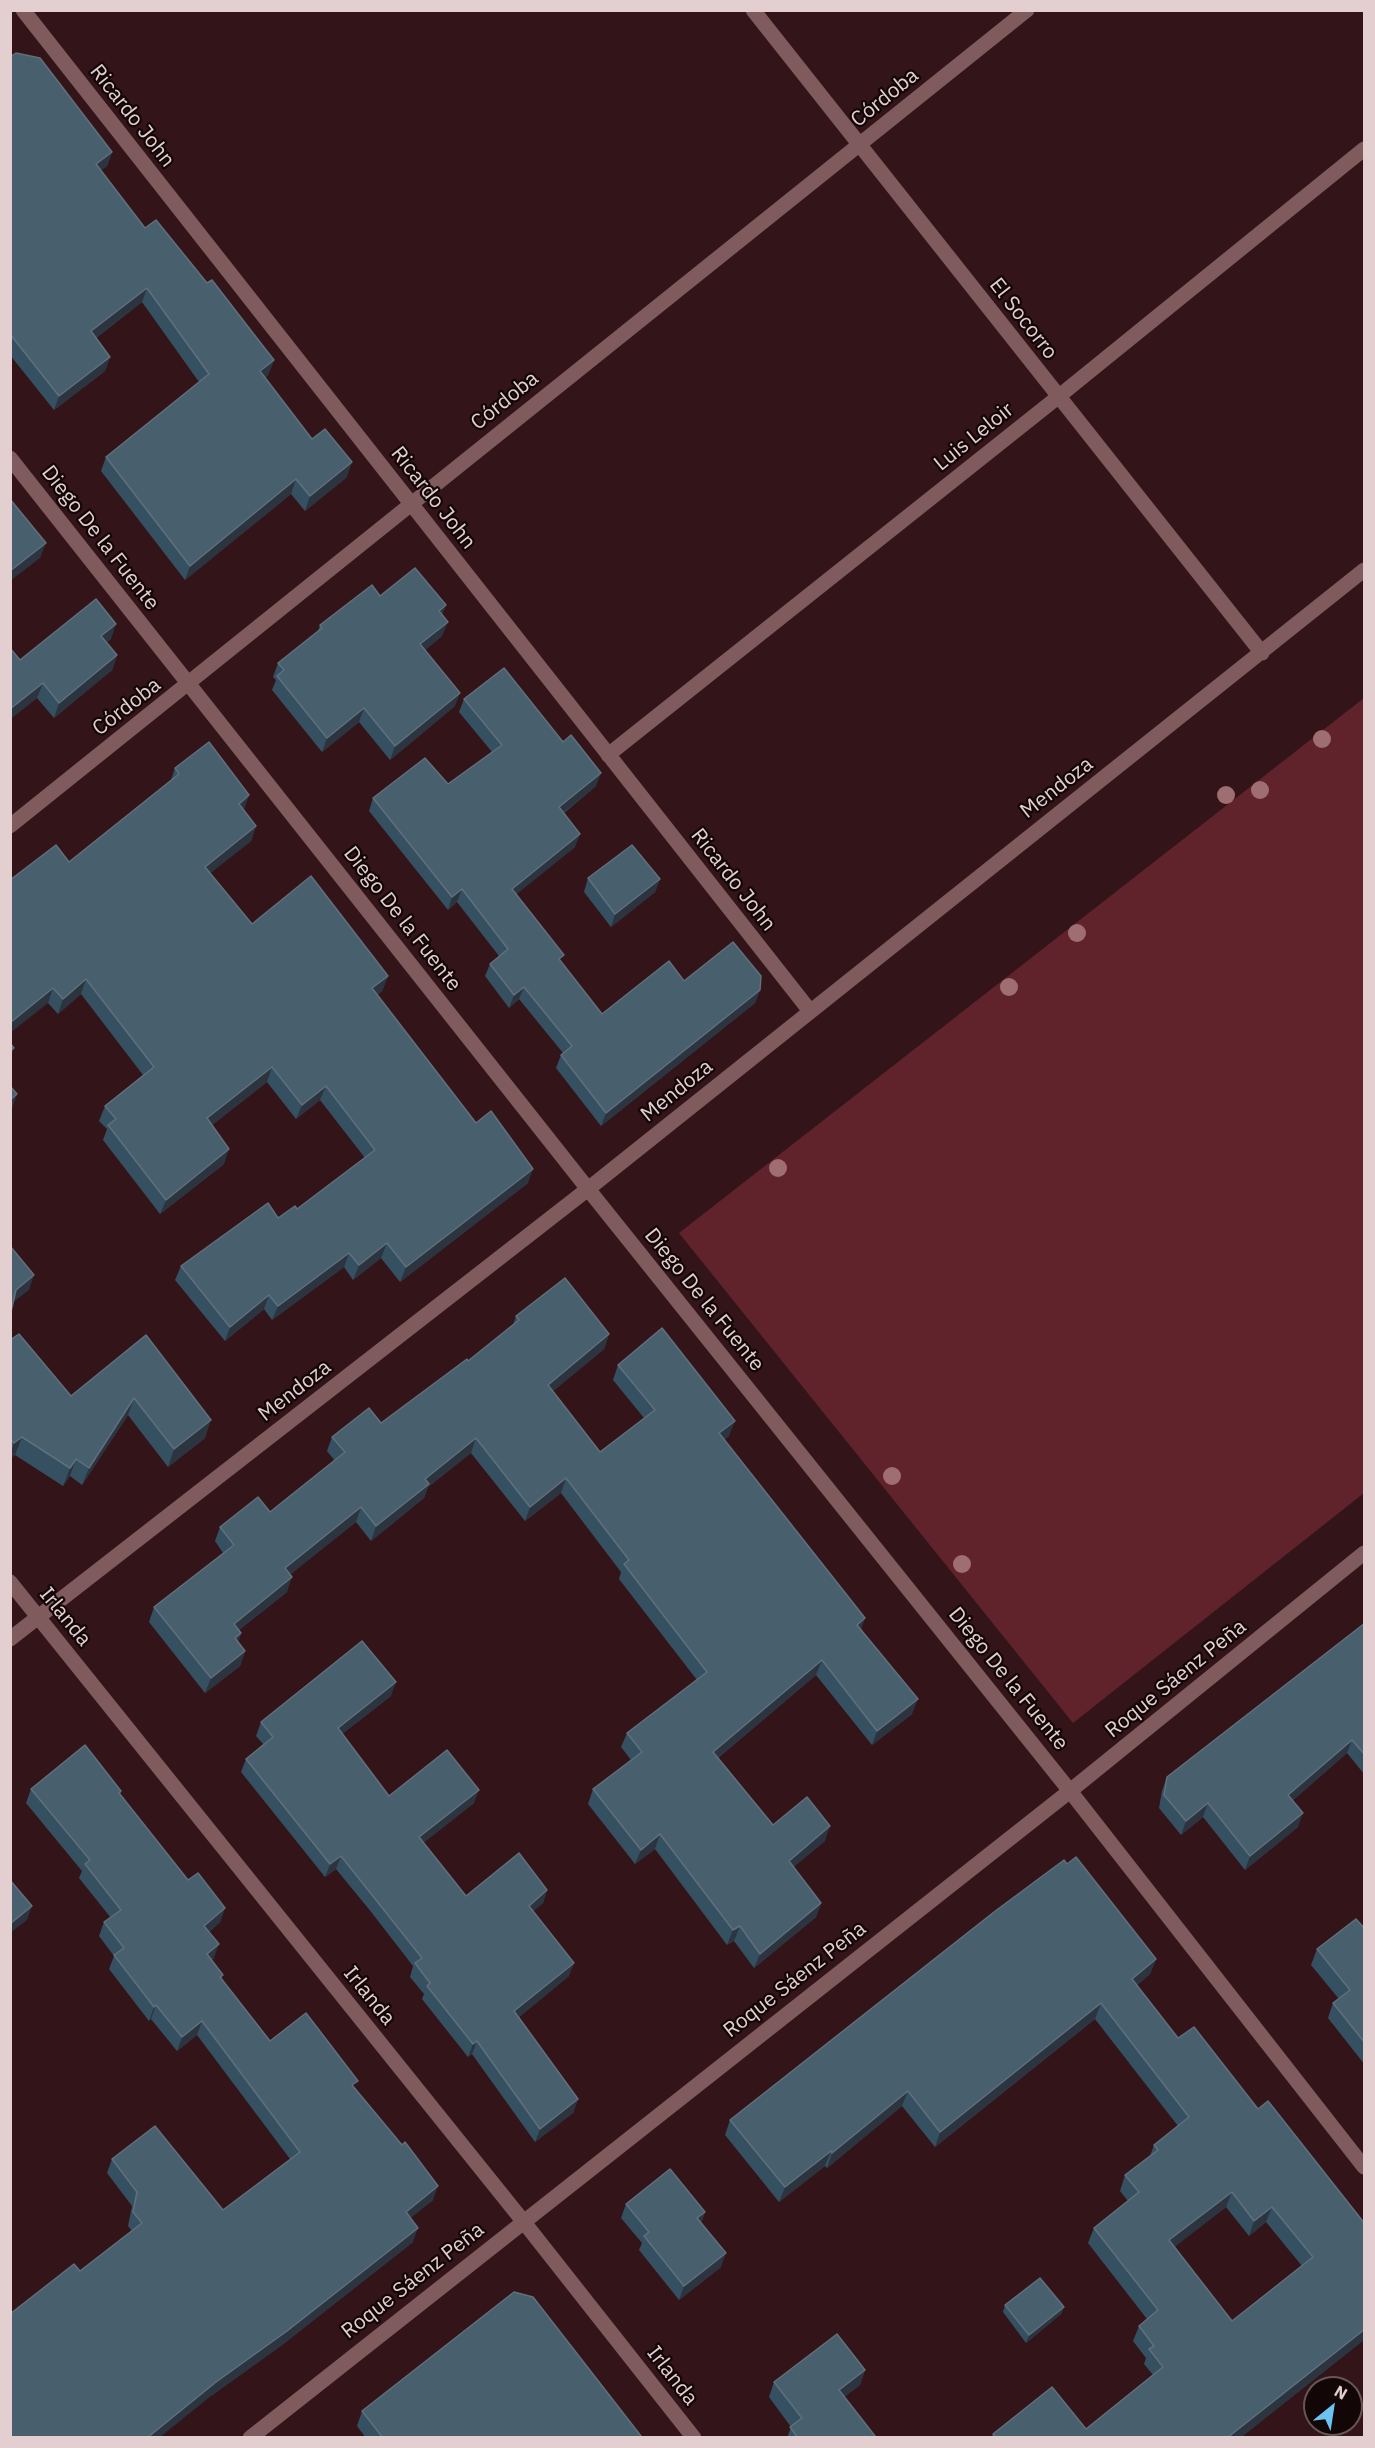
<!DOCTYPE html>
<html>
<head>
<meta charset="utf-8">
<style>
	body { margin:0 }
	#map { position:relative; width:1375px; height:2448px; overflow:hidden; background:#331519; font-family:"IBM Plex Sans",sans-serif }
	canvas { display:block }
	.frame { position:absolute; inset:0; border:12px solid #e4cfd0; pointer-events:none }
	.north { position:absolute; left:1303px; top:2376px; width:60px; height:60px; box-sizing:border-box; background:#120607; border:2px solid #665657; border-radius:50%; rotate:30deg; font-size:16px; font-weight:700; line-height:24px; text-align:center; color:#e4cfd0 }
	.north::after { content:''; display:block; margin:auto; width:21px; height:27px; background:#6bc3f2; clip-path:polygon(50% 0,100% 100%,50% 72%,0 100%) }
</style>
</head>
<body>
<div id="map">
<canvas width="1375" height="2448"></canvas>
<div class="frame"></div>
<div class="north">N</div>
</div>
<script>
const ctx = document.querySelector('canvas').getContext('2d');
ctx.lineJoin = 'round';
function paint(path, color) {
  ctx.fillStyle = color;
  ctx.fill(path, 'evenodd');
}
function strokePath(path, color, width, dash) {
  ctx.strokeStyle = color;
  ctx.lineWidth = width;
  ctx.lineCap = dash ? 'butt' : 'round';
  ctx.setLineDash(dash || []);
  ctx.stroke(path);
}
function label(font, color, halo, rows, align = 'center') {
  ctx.font = font + ' "IBM Plex Sans",sans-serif';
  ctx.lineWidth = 4.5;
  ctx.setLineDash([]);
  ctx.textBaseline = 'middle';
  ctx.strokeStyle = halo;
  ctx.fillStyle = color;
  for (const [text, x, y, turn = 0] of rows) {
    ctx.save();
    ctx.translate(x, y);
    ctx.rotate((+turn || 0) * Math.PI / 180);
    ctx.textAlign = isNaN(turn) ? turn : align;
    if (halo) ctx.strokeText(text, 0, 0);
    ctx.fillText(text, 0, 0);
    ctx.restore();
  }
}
paint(new Path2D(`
	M1364 698V1493L1073 1723 679 1233Z`), '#60232c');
strokePath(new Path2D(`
	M23 10 810 1011
	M753 10 1262 653
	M10 458 588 1189 1070 1791 1364 2167
	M608 755 1058 397 1364 149
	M10 826 1027 10
	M10 1582 523 2221 694 2438
	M10 1639 588 1189 1364 570
	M250 2438 1070 1791 1364 1553`), '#7f5b5e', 15);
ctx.fillStyle = '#9e6e72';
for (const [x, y] of [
	[1322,739],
	[1260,790],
	[1226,795],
	[1077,933],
	[1009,987],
	[778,1168],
	[892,1476],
	[962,1564]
]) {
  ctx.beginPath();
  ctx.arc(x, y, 9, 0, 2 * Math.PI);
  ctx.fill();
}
paint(new Path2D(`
	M10 57 112 152 107 166 101 170 145 228 207 283 274 360 268 375 265 378 312 439 347 477 305 511 291 494 185 580 101 471 106 457 199 382 142 302 96 338 110 357 105 371 54 410 10 355Z
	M380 596 442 615V636L425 650 455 706 390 760 359 722 322 752 272 690 276 680 273 677 278 663 318 631 320 625Z
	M111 639 107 642 117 655 112 670 54 718 37 698 10 719V648L20 660Z
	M464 699 596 786 564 813 575 847 516 894 561 962 602 1014 684 981 760 990 755 1003 601 1126 556 1068 561 1055 563 1053 519 999 509 1008 485 976 490 964 499 956 457 902 448 910 369 811 373 798 448 784 492 752 459 712Z
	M175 768 243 810 256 826 251 841 210 873 252 924 388 976 382 991 377 995 476 1123 528 1183 400 1282 381 1258 353 1280 344 1267 272 1320 264 1309 225 1341 175 1280 181 1266 297 1209 365 1158 320 1100 296 1119 267 1082 212 1125 224 1164 160 1214 103 1140 107 1129 99 1121 105 1106 143 1075 81 994 58 1014 48 1003 69 862 171 780Z
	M588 878 660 879 655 892 611 927 584 892Z
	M516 1316 609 1334 604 1349 553 1391 600 1452 644 1418 613 1380 618 1365 729 1436 724 1440 861 1630 912 1714 872 1745 816 1675 718 1758 773 1825 825 1841 793 1867 821 1903 816 1917 754 1968 734 1941 727 1945 655 1849 635 1864 588 1804 593 1789 631 1760 621 1747 627 1733 697 1680 619 1579 621 1572 561 1493 525 1521 471 1453 428 1487 424 1498 371 1541 356 1522 290 1574 287 1592 239 1630 241 1633 238 1642 245 1651 240 1666 205 1693 149 1622 154 1607 223 1553 215 1541 220 1527 270 1512 335 1461 327 1451 332 1437 381 1423 468 1361 513 1325Z
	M146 1335 205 1438 168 1467 128 1415 82 1485 70 1476 63 1486 15 1455 10 1459V1340L71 1396Z
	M1365 1623V1775L1347 1753 1292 1801 1298 1827 1245 1870 1203 1817 1181 1835 1159 1808 1162 1791 1167 1777Z
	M391 1696 342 1734 389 1796 474 1803 423 1843 466 1896 547 1890 543 1903 533 1911 569 1976 519 2017 578 2099 573 2113 535 2142 472 2054 468 2057 422 1999 424 1994 410 1977 413 1966 372 1913 336 1869 325 1877 241 1772 246 1759 264 1745 256 1736 261 1722Z
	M31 1789 121 1791 120 1794 188 1880 225 1908 220 1922 209 1932 214 1958 211 1960 223 1975 221 1980 270 2041 355 2088 433 2200 410 2218 413 2242 282 2345 211 2396 80 2271 132 2231 128 2226 132 2206 107 2173 112 2159 223 2210 290 2159 197 2035 177 2051 151 2019 149 2021 109 1969 114 1956 99 1936 104 1922 111 1918 79 1878 82 1871 26 1803Z
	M1365 1929V2065L1328 2018 1333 2003 1339 1999 1311 1965 1317 1949Z
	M1156 1959 1150 1974 1137 1985 1178 2038 1365 2339 1240 2438H992L993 2434 1086 2429 1153 2375 1144 2364 1146 2358 1133 2341 1139 2326 1147 2319 1088 2243 1094 2228 1128 2201 1120 2191 1125 2175 1150 2156 1154 2145 1178 2126 1095 2019 935 2147 902 2106 827 2168 825 2166 779 2202 725 2135 730 2120ZM1226 2207 1249 2236 1266 2222 1302 2266 1232 2321 1174 2247Z
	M626 2204 705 2212 701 2223 721 2267 679 2300 639 2250 642 2243 621 2218Z
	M1005 2305 1064 2307 1061 2314 1026 2343 1003 2312Z
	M865 2370 860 2385 844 2397 875 2436V2438H787L791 2427 769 2397 774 2382Z
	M362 2411 641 2436V2438H366L357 2426Z`), '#355161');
paint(new Path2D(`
	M112 152 107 166 91 178 96 164Z
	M147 288 142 302 85 346 91 331Z
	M110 357 105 371 54 410 59 396Z
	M274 360 268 375 255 386 260 371Z
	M352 462 347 477 305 511 310 496Z
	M296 479 291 494 185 580 190 566Z
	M46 543 40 558 10 581V571Z
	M446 605 441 619 439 611Z
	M448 622 442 636 415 658 420 644Z
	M116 624 111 639 96 651 101 636Z
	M117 655 112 670 54 718 59 703Z
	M43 683 37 698 10 719V709Z
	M460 693 455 706 390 760 395 746Z
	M364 708 359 722 322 752 327 738Z
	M601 773 596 786 554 820 559 807Z
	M249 795 244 810 233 819 239 804Z
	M256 826 251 841 199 882 205 867Z
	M580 834 575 847 507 902 512 889Z
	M660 879 655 892 611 927 615 914Z
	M462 889 457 902 448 910 452 897Z
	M388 976 382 991 367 1003 372 988Z
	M86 979 81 994 58 1014 63 999Z
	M524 987 519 999 509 1008 514 995Z
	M53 988 48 1003 10 1033V1023Z
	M760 990 755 1003 601 1126 606 1113Z
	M14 1048 10 1059V1051Z
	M272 1067 267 1082 202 1133 207 1118Z
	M326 1086 320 1100 296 1119 302 1105Z
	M17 1094 12 1109 10 1110V1100Z
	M229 1149 224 1164 160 1214 166 1200Z
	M533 1169 528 1183 400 1282 406 1267Z
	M387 1243 381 1258 353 1280 359 1265Z
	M349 1253 344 1267 272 1320 278 1306Z
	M34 1275 29 1290 11 1304 16 1290Z
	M269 1295 264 1309 225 1341 230 1327Z
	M609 1334 604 1349 542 1400 548 1385Z
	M134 1398 128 1415 82 1485 89 1468Z
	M211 1420 205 1438 168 1467 174 1449Z
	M735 1421 729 1436 714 1448 719 1433Z
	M22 1437 15 1455 10 1459V1454L14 1443Z
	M476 1438 471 1453 428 1487 424 1498 371 1541 376 1526 425 1479Z
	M76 1459 70 1476 63 1486 70 1468Z
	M566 1478 561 1493 525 1521 530 1507Z
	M361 1507 356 1522 280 1583 285 1568Z
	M292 1577 287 1592 229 1638 234 1624Z
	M865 1618 860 1633 857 1625Z
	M241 1633 236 1647 235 1638Z
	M245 1651 240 1666 205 1693 211 1678Z
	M822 1660 816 1675 708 1766 713 1752Z
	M396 1682 391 1696 333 1741 338 1728Z
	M918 1699 912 1714 872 1745 877 1731Z
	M1352 1740 1347 1753 1283 1809 1288 1795Z
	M479 1790 474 1803 414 1850 419 1837Z
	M1208 1803 1203 1817 1181 1835 1186 1821Z
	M1303 1813 1298 1827 1245 1870 1250 1856Z
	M830 1826 825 1841 783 1876 789 1861Z
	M660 1834 655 1849 635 1864 641 1850Z
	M341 1856 336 1869 325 1877 330 1864Z
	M547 1890 543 1903 524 1919 529 1906Z
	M821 1903 816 1917 754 1968 760 1954Z
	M32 1906 27 1920 10 1933V1924Z
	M225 1908 220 1922 199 1940 204 1926Z
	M740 1926 734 1941 727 1945 733 1930Z
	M219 1944 214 1958 201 1968 207 1954Z
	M1156 1959 1150 1974 1126 1994 1132 1979Z
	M574 1963 569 1976 509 2025 514 2011Z
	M1101 2003 1095 2019 935 2147 940 2132Z
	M156 2005 151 2019 149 2021 154 2007Z
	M202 2021 197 2035 177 2051 182 2037Z
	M477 2041 472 2054 468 2057 473 2044Z
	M908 2091 902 2106 827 2168 832 2153Z
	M578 2099 573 2113 535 2142 540 2129Z
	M831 2151 825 2166 779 2202 785 2187Z
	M438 2186 433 2200 401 2226 406 2212Z
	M1232 2192 1226 2207 1163 2256 1169 2240Z
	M1272 2207 1266 2222 1249 2236 1254 2221Z
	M705 2212 700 2226 697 2218Z
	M418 2228 413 2242 282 2345 211 2396 159 2438H147L216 2382Z
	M726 2253 721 2267 679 2300 684 2286Z
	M1064 2307 1061 2314 1026 2343 1029 2335Z
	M1365 2329V2339L1240 2438H1227Z
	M865 2370 860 2385 833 2405 839 2390Z`), '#2c343f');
const building = new Path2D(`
	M16 53 40 58 112 152 96 164 145 228 156 220 207 283 212 280 256 337 274 360 260 371 312 439 325 429 352 462 310 496 296 479 190 566 106 457 209 374 147 288 91 331 110 357 59 396 10 334V57Z
	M10 499 46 543 10 571Z
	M415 568 446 605 439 611 448 622 420 644 460 693 395 746 364 708 327 738 277 676 284 670 278 663 322 628 320 625 372 585 380 596Z
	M96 599 116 624 101 636 117 655 59 703 43 683 10 709V648L20 660Z
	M504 668 563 742 571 735 601 773 559 807 580 834 512 889 564 955 559 959 602 1014 669 961 684 981 733 942 761 976 760 990 606 1113 561 1055 572 1046 524 987 514 995 490 964 508 949 462 889 452 897 373 798 425 758 448 784 502 745 464 699Z
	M209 742 249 795 239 804 256 826 205 867 252 924 311 876 388 976 372 988 476 1123 491 1111 533 1169 406 1267 387 1243 359 1265 349 1253 278 1306 269 1295 230 1327 181 1266 268 1203 278 1218 295 1206 297 1209 375 1150 326 1086 302 1105 272 1067 207 1118 229 1149 166 1200 108 1125 116 1119 105 1106 154 1067 86 979 63 999 53 988 10 1023V880L56 845 69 862 179 774 175 768Z
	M632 845 660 879 615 914 588 878Z
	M10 1043 14 1048 10 1051Z
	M10 1086 17 1094 10 1100Z
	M10 1246 34 1275 16 1290 10 1316Z
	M565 1278 609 1334 548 1385 600 1452 655 1410 618 1365 662 1328 735 1421 719 1433 865 1618 857 1625 918 1699 877 1731 822 1660 713 1752 773 1825 807 1797 830 1826 789 1861 821 1903 760 1954 740 1926 733 1930 660 1834 641 1850 593 1789 642 1752 627 1733 707 1672 624 1564 629 1560 566 1478 530 1507 476 1438 425 1479 429 1484 376 1526 361 1507 285 1568 292 1577 234 1624 241 1633 235 1638 245 1651 211 1678 154 1607 234 1545 220 1527 258 1497 270 1512 345 1452 332 1437 369 1408 381 1423 467 1359 468 1361 519 1320 516 1316Z
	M19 1334 71 1396 146 1335 211 1420 174 1449 134 1398 89 1468 76 1459 70 1468 22 1437 14 1443 10 1438V1340Z
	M1365 1623V1755L1352 1740 1288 1795 1303 1813 1250 1856 1208 1803 1186 1821 1164 1795 1167 1777Z
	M362 1641 396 1682 338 1728 389 1796 447 1750 479 1790 419 1837 466 1896 519 1853 547 1890 529 1906 574 1963 514 2011 578 2099 540 2129 477 2041 473 2044 427 1986 430 1983 415 1963 422 1958 376 1900 341 1856 330 1864 246 1759 273 1737 261 1722Z
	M85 1745 121 1791 119 1793 188 1880 198 1873 225 1908 204 1926 219 1944 207 1954 223 1975 220 1977 270 2041 306 2013 358 2081 352 2085 402 2145 405 2142 438 2186 406 2212 418 2228 287 2331 216 2382 147 2438H10V2314L74 2264 80 2271 142 2223 133 2212 137 2192 112 2159 155 2126 223 2210 300 2152 202 2021 182 2037 156 2005 154 2007 114 1955 124 1948 104 1922 121 1910 85 1864 90 1860 31 1789Z
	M1076 1857 1156 1959 1132 1979 1178 2038 1194 2027 1258 2109 1268 2101 1365 2224V2329L1227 2438H996L993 2434 1052 2387 1086 2429 1163 2367 1149 2349 1154 2346 1139 2326 1158 2310 1094 2228 1139 2192 1125 2175 1158 2150 1154 2145 1189 2117 1101 2003 940 2132 908 2091 832 2153 831 2151 785 2187 730 2120 994 1912 1064 1860 1067 1864ZM1232 2192 1254 2221 1272 2207 1313 2257 1232 2321 1169 2240Z
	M10 1880 32 1906 10 1924Z
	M1356 1919 1365 1929V2043L1333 2003 1350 1990 1317 1949Z
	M670 2169 705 2212 697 2218 726 2253 684 2286 644 2236 649 2232 626 2204Z
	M1040 2278 1064 2307 1029 2335 1005 2305Z
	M514 2292 533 2297 641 2436 639 2438H383L362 2411Z
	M837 2334 865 2370 839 2390 875 2436 873 2438H798L790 2427 802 2418 774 2382Z`);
paint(building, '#485f6d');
strokePath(building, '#60707d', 1.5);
label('21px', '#e4cfd0', '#120607', [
	["Córdoba",885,98,-39],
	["Ricardo John",132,116,52],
	["El Socorro",1023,319,52],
	["Córdoba",505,401,-39],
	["Luis Leloir",974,437,-39],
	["Ricardo John",433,498,52],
	["Diego De la Fuente",100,538,52],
	["Córdoba",127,707,-38],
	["Mendoza",1057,788,-38],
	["Ricardo John",733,880,52],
	["Diego De la Fuente",402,919,52],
	["Mendoza",677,1091,-39],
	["Diego De la Fuente",704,1300,51],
	["Mendoza",295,1391,-38],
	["Irlanda",65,1617,51],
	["Diego De la Fuente",1008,1679,51],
	["Roque Sáenz Peña",1176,1679,-39],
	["Roque Sáenz Peña",795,1980,-38],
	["Irlanda",369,1996,51],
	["Roque Sáenz Peña",413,2281,-38],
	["Irlanda",672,2376,52]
]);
</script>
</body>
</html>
